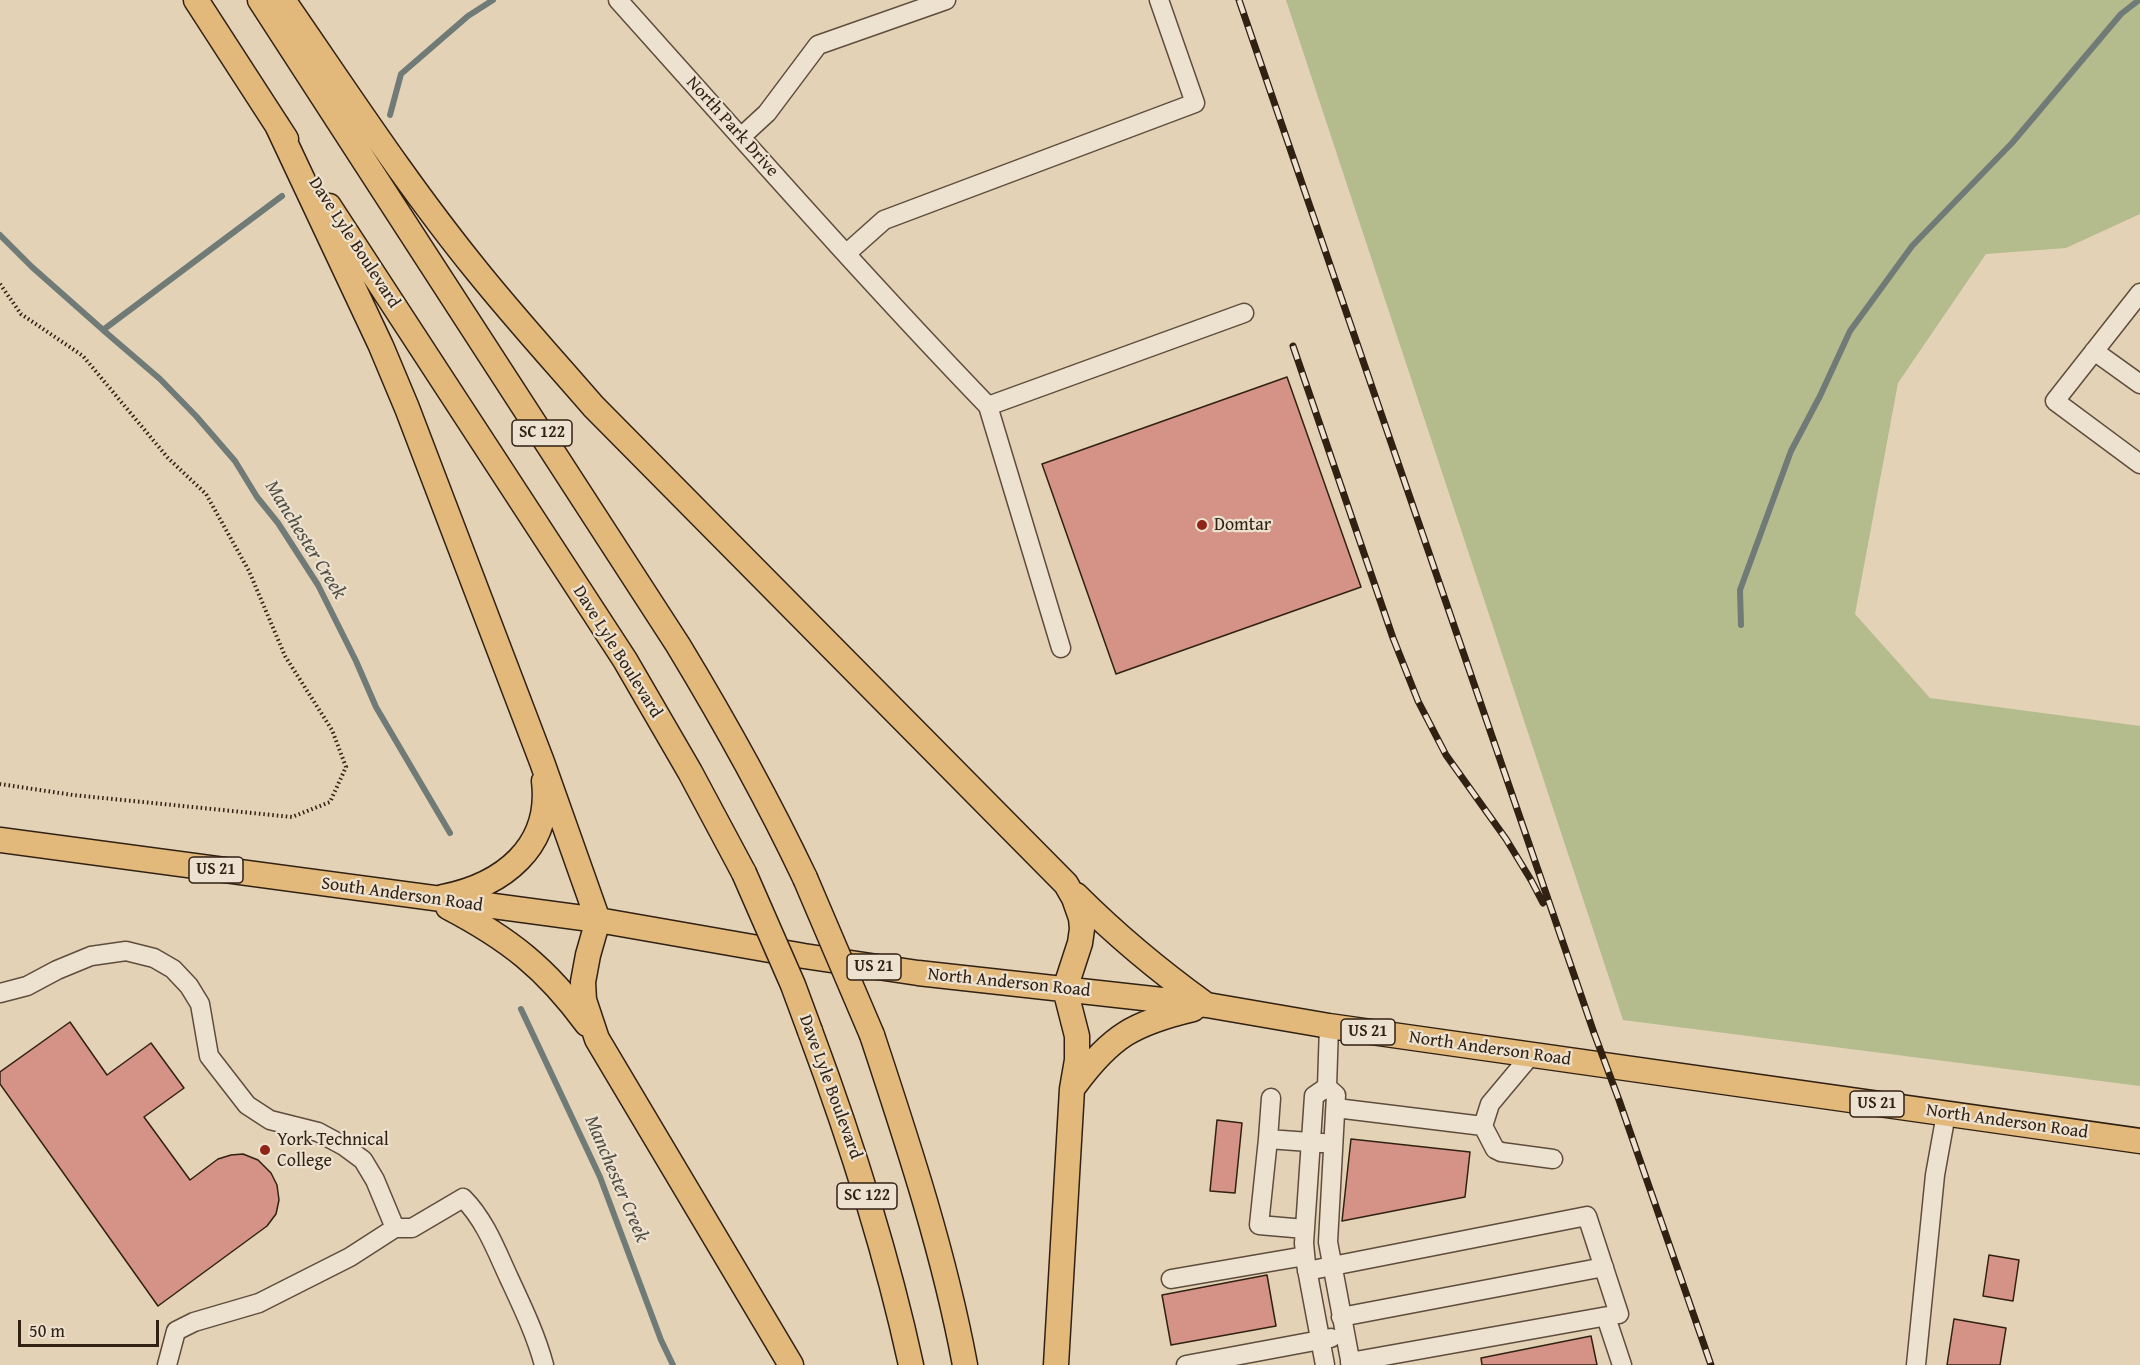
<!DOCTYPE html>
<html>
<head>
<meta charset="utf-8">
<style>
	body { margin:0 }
	#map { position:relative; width:2140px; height:1365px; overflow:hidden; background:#e3d2b6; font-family:"Gentium Book Plus",serif }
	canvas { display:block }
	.scale { position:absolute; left:18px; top:1320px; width:141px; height:27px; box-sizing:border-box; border:3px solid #312113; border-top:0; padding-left:8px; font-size:18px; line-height:21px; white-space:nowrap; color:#312113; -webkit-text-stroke:4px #ede2d0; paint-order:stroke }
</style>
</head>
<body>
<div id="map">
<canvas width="2140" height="1365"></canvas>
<div class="scale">50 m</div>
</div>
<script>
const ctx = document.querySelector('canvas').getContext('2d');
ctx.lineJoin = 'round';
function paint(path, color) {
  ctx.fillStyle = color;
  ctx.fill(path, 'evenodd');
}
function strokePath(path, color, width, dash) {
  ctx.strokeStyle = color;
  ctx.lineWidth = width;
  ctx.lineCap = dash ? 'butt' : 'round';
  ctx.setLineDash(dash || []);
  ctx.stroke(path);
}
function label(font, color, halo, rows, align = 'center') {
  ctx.font = font + ' "Gentium Book Plus",serif';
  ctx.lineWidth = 4.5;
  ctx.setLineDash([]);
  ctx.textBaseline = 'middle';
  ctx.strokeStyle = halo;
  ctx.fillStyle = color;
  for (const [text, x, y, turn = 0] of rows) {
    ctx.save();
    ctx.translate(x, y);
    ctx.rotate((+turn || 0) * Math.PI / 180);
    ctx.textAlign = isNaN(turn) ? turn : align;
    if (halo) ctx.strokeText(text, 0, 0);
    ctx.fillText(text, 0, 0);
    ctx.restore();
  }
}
paint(new Path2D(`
	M1286 0H2140V214L2066 248 1986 254 1898 383 1855 614 1930 698 2140 726V1086L1623 1020Z`), '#b4bb8d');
strokePath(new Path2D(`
	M390 115 401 74 468 16 493 0
	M282 196 103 330 160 379 196 416 235 461 257 497 278 523 318 585 356 661 376 707 450 833
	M0 235 32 267 102 329
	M1741 625 1740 590 1791 451 1820 396 1850 331 1912 246 2012 143 2121 14 2139 0
	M521 1009 600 1177 661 1340 673 1365`), '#707a77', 6);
const building = new Path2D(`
	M1287 377 1361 587 1116 674 1042 464Z
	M70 1022 107 1075 151 1043 184 1088 144 1117 190 1180 218 1159 231 1155 243 1154 258 1160 271 1173 277 1185 279 1200 276 1214 267 1226 158 1306 0 1084V1072Z
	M1217 1120 1242 1123 1235 1193 1210 1191Z
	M1351 1139 1470 1152 1465 1197 1342 1221Z
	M1989 1255 2019 1260 2013 1301 1983 1296Z
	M1267 1275 1276 1326 1171 1345 1162 1295Z
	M1954 1319 2006 1328 2000 1365H1947Z
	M1591 1336 1597 1365H1482L1481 1358Z`);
paint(building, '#d49386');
strokePath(building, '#312113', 1.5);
const minor = new Path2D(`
	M618 0C740 136 861 274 988 406L1244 313
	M741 137 767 113 818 45 946 0
	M847 253 884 220 1195 103 1159 0
	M2140 293 2055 401 2140 464
	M2094 351 2140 384
	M988 406 1061 648
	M0 993 27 986 57 970 91 956 126 951 154 958 173 969 189 986 200 1004 209 1056 247 1105 270 1120 318 1132 344 1146 363 1160 375 1180 395 1228
	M1327 1087 1336 1095 1328 1242 1351 1365
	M1327 1087 1329 1026
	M1336 1108 1483 1126 1490 1104 1531 1055
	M1483 1126 1495 1149 1501 1152 1553 1159
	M1268 1139 1271 1098
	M1305 1229 1259 1225 1268 1139 1323 1143
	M1307 1271 1587 1216 1619 1314 1350 1362
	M1171 1279 1305 1256
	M1341 1317 1604 1267
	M1606 1317 1622 1365
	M167 1365 176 1331 194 1322 259 1303 350 1257 395 1228H412L463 1198C485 1220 496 1250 509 1278 522 1306 536 1335 544 1365
	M1186 1365 1331 1338
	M1325 1365 1306 1264 1304 1243 1314 1096 1327 1087
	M1916 1365 1935 1175 1946 1114`);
const major = new Path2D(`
	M196 0 286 139
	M260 0 678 645C724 721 767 798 805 878
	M283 0C346 91 407 185 477 271 514 317 554 361 593 406L1066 884 1074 898 1081 918 1082 929 1080 943 1065 989 1077 1036V1060L1072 1089 1056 1365
	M277 125 381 346 407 408 542 762 598 920 588 955 583 982 584 1000 597 1039 791 1365
	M329 206 625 660 690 772 744 873
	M0 840 598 920 804 956 918 973 1207 1005 1329 1026 2140 1141
	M1076 895C1117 936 1158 970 1205 1004
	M443 897C503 885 552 847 544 781
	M448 907C509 939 546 968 587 1024
	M810 1031C851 1141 886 1250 911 1365
	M872 1035C908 1144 944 1252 965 1365
	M1075 1085C1111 1036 1134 1023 1193 1009`);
strokePath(minor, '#5e4d3c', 21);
strokePath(major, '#312113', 27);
strokePath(new Path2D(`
	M0 284 21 314 83 356 168 458 206 494 249 571 285 656 332 730 346 767 330 802 292 817 73 795 0 784`), '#312113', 4, [1.5, 3]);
strokePath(minor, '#ede2d0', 18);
strokePath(major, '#e2b97b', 24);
const rail = new Path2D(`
	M1239 0 1594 1033 1619 1100 1711 1365
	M1293 346 1393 638 1418 701 1446 755 1506 839 1531 880 1543 903`);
strokePath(rail, '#312113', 7);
strokePath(rail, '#ede2d0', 4.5, [14]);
const majorBridge = new Path2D(`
	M744 873 793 985 810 1031
	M805 878 872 1035`);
strokePath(majorBridge, '#312113', 27, []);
strokePath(majorBridge, '#e2b97b', 24);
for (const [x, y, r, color] of [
	[1202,525,6,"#8f2418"],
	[265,1150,6,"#8f2418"]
]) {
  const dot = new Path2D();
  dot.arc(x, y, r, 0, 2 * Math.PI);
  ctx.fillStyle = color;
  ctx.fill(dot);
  strokePath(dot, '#ede2d0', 2);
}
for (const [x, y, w] of [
	[542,433,60],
	[216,870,54],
	[874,967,54],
	[1368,1032,54],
	[1877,1104,54],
	[867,1196,60]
]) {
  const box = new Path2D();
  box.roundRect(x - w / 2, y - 13, w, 26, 4.5);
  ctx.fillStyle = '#ede2d0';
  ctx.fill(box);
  strokePath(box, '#312113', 1.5);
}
label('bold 16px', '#312113', null, [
	["SC 122",542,433],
	["US 21",216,870],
	["US 21",874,967],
	["US 21",1368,1032],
	["US 21",1877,1104],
	["SC 122",867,1196]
]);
label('18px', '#312113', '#ede2d0', [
	["North Park Drive",732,127,48],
	["Dave Lyle Boulevard",354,243,57],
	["Dave Lyle Boulevard",617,652,58],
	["South Anderson Road",402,895,8],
	["North Anderson Road",1009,983,6],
	["North Anderson Road",1490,1049,8],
	["Dave Lyle Boulevard",830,1087,70],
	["North Anderson Road",2007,1122,8]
]);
label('18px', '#312113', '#ede2d0', [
	["Domtar",1214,525],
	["York Technical",277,1140],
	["College",277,1161]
], 'left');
label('italic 20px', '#504d45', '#ede2d0', [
	["Manchester Creek",305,540,58],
	["Manchester Creek",616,1179,67]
]);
</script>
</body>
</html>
